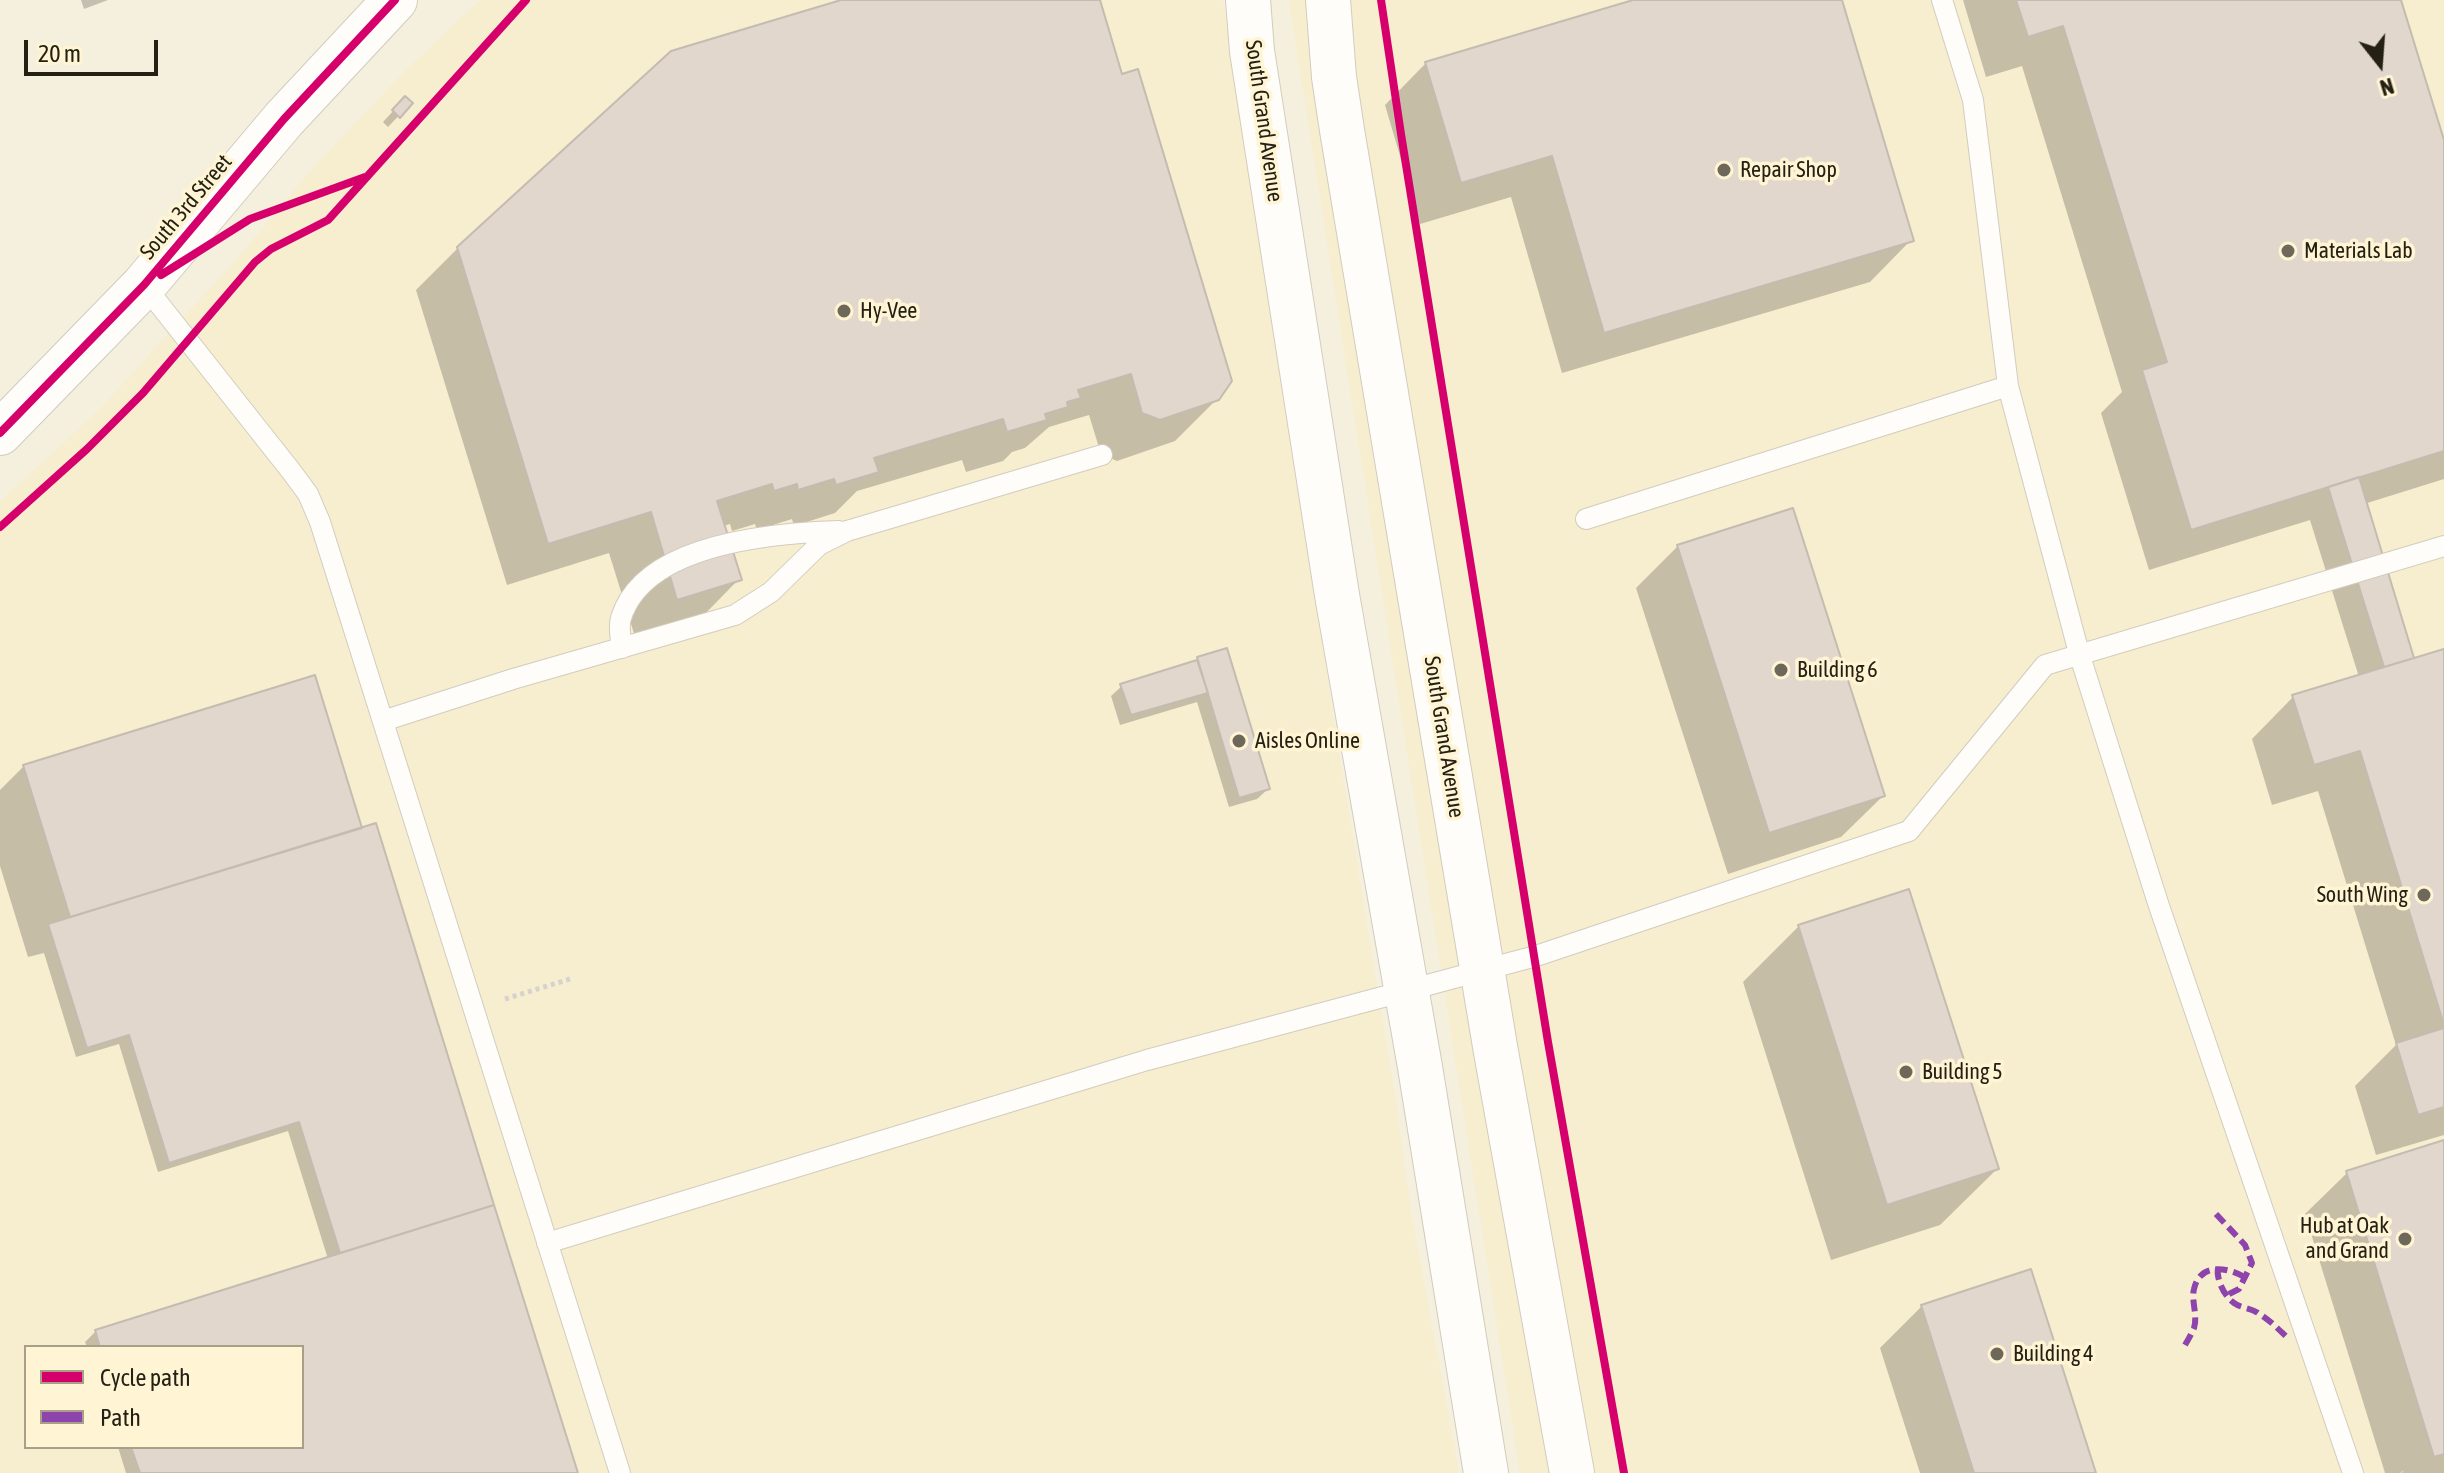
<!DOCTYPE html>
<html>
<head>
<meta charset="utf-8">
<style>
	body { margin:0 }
	#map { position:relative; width:2444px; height:1473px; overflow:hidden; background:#f5efdd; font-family:"Asap Condensed",sans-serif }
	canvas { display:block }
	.legend { position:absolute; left:24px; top:1345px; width:280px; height:104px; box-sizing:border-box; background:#fff4d3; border:2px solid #a79f87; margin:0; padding:10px 14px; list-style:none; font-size:24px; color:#242014 }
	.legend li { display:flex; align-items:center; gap:16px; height:40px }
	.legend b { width:40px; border:2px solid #a79f87 }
	.north { position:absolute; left:2340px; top:24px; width:80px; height:80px; -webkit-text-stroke:6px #fff4d3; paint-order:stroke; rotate:163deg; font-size:22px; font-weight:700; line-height:32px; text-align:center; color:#242014 }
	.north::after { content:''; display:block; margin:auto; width:28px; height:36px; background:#242014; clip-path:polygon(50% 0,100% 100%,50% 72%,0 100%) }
	.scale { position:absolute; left:24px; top:40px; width:134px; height:36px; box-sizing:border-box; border:4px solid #242014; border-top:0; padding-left:10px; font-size:24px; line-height:28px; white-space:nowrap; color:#242014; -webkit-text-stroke:6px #fff4d3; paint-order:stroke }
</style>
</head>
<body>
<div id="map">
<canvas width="2444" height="1473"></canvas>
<ul class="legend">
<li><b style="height:10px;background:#d6006c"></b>Cycle path</li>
<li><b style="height:10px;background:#8e44ad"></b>Path</li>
</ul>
<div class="north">N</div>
<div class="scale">20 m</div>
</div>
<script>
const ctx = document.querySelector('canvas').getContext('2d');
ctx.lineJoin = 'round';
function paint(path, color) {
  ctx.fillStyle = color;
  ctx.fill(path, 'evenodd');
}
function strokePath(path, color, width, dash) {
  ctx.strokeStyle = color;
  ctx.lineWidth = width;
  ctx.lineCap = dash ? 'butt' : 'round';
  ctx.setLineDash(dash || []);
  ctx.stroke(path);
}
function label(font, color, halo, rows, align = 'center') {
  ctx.font = font + ' "Asap Condensed",sans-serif';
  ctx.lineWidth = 7;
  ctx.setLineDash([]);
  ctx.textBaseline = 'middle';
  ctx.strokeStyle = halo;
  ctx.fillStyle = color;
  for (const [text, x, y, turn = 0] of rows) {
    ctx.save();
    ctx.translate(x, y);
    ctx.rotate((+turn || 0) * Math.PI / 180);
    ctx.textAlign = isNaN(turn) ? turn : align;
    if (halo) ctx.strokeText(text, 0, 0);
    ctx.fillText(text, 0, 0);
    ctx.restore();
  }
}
paint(new Path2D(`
	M480 0H1223L1283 373 1297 480 1339 753 1396 1102 1410 1206 1459 1473H0V502L101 408 243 252 311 170 400 76ZM26 1347H302V1447H26Z
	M1289 0H2444V1473H1520Z`), '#f7edcf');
paint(new Path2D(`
	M81 0H108L84 9Z
	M848 0H1098L1217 399 1175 441 1117 461 1101 454 1089 415 1049 427 1025 448 1012 452 1003 461 966 472 962 460 857 491 835 513 794 526 792 519 757 530 755 524 732 531 730 524 723 526 739 579 698 621 636 640 609 553 507 585 416 290 458 248Z
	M1640 0H1840L1911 240 1870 282 1562 373 1511 197 1420 224 1385 105 1426 63Z
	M1963 0H2399L2444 147V479L2364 504 2412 660 2444 650V1135L2376 1155 2355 1086 2396 1045 2318 791 2272 805 2252 739 2293 697 2359 677 2310 520 2149 570 2101 413 2122 392 2022 66 1986 77Z
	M410 104 388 127 383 122 394 110Z
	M1678 546 1883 796 1841 837 1728 874 1636 588Z
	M1226 650 1268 789 1257 799 1229 807 1197 702 1120 725 1111 696 1122 686Z
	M24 766 360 830 375 826 577 1473H126L118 1447H302V1347H87L85 1342 96 1331 328 1259 288 1131 158 1172 119 1044 76 1057 44 953 28 957 0 866V790Z
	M1799 926 1997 1169 1940 1225 1831 1260 1743 982Z
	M2444 1142V1473H2385L2305 1214 2347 1173Z
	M1922 1306 2094 1473H1920L1880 1348Z`), '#0003');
const building = new Path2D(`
	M841 0H1100L1122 74 1138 69 1232 381 1219 400 1160 420 1142 413 1131 374 1078 390 1081 398 1067 402 1068 407 1045 414 1047 420 1007 432 1003 419 874 458 879 472 836 485 834 479 798 490 797 484 774 491 772 484 717 501 742 580 677 600 651 512 548 544 457 247 671 51Z
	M1633 0H1842L1914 241 1604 333 1552 156 1461 183 1425 62Z
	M2016 0H2401L2444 140V451L2191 530 2142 370 2167 362 2063 26 2028 37Z
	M405 96 413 103 400 118 392 110Z
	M2359 477 2414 658 2384 667 2328 487Z
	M1793 508 1885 796 1769 833 1677 545Z
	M1227 648 1270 789 1239 798 1197 657Z
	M2444 649V1025L2360 751 2314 765 2292 695Z
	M1197 660 1208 693 1131 715 1120 684Z
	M315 675 362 828 70 917 23 765Z
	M376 823 494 1205 340 1253 299 1122 169 1163 129 1035 87 1048 48 924Z
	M1909 889 1999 1169 1887 1205 1798 925Z
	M2444 1028V1107L2418 1115 2396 1043Z
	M2444 1140V1454L2434 1457 2346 1171Z
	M494 1205 578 1473H140L131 1447H302V1347H100L95 1330Z
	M2031 1269 2074 1404 2096 1473H1974L1921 1305Z`);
paint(building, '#e1d7cd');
strokePath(building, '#c4bbb1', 2);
const lane = new Path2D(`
	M1942 0 1973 100 2008 386 2079 653 2158 903 2353 1473
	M144 285 291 471 308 494 320 522 620 1473
	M1586 519 2008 386
	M622 648C621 639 618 627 621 618 644 543 774 533 839 531
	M383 721 513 679 735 615 771 592 819 545 847 531 1102 455
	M547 1243 1147 1060 1536 956 1909 831 2045 665 2444 546`);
const secondary = new Path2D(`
	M1248 0 1252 51 1337 595 1420 1067 1486 1473
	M1328 0 1334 77 1342 130 1496 1052 1572 1473
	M0 433 144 285 284 119 395 0`);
strokePath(lane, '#d1ccbe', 22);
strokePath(secondary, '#d1ccbe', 46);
strokePath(new Path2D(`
	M505 999 570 979
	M2401 1472 2402 1473`), '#d5d3ce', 5, [4, 4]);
strokePath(lane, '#fefdfa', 20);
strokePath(secondary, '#fefdfa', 44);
strokePath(new Path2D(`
	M2216 1214 2245 1245 2252 1263 2239 1289 2227 1295
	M2218 1268C2216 1279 2224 1296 2234 1303 2241 1308 2251 1308 2258 1313 2270 1320 2279 1330 2289 1339
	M2185 1345C2188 1340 2192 1333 2194 1328 2198 1315 2191 1301 2194 1289 2200 1262 2228 1267 2246 1278`), '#8e44ad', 6, [12, 6]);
strokePath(new Path2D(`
	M1381 0 1401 134 1548 1042 1624 1473
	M161 275 250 219 365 177
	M0 433 144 285 284 119 395 0
	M0 527 87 449 143 393 255 262 271 249 328 220 526 0`), '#d6006c', 8);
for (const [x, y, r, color] of [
	[1724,170,8,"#6d685a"],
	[2288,251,8,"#6d685a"],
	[844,311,8,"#6d685a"],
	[1781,670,8,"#6d685a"],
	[1239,741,8,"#6d685a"],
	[2424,895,8,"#6d685a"],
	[1906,1072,8,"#6d685a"],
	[2405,1239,8,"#6d685a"],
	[1997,1354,8,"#6d685a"]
]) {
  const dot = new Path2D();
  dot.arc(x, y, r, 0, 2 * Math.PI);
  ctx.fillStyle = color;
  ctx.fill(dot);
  strokePath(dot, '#fff4d3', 3);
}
label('22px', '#242014', '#fff4d3', [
	["South Grand Avenue",1264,121,82],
	["South 3rd Street",186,207,-50],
	["South Grand Avenue",1444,737,81]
]);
label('22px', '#242014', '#fff4d3', [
	["Repair Shop",1740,170],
	["Materials Lab",2304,251],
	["Hy-Vee",860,311],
	["Building 6",1797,670],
	["Aisles Online",1255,741],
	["South Wing",2408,895,"right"],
	["Building 5",1922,1072],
	["Hub at Oak",2389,1226,"right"],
	["and Grand",2389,1251,"right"],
	["Building 4",2013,1354]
], 'left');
</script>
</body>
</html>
